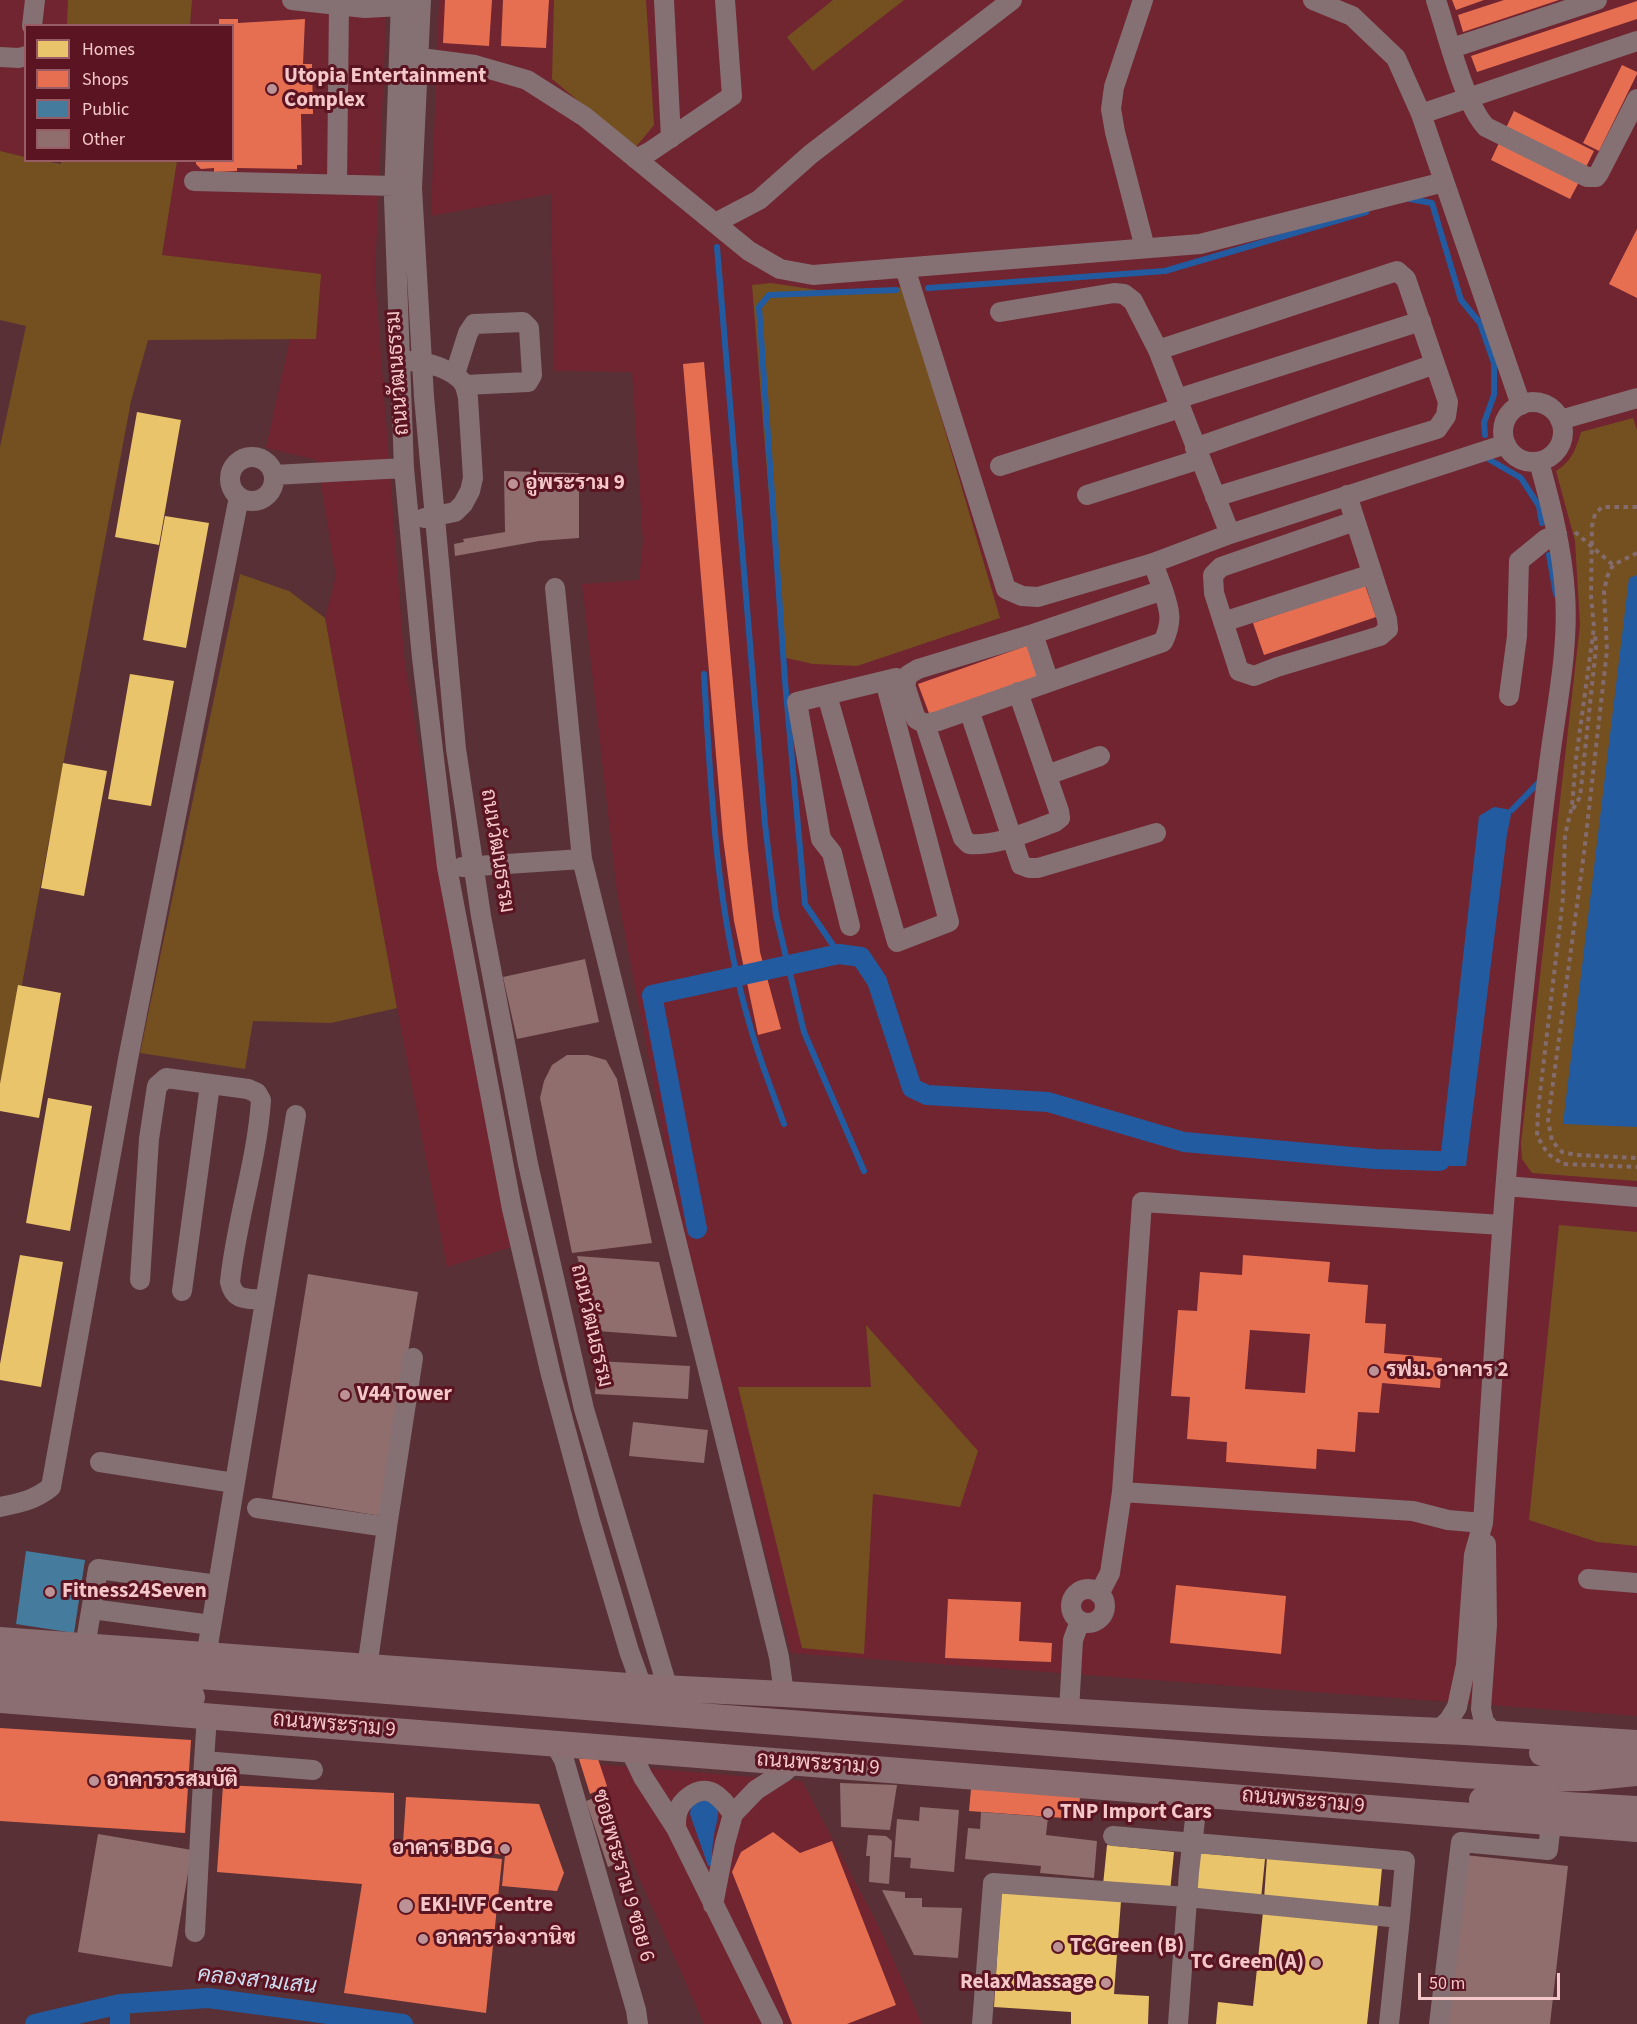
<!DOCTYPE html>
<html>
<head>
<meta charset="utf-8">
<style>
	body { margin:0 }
	#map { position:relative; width:1637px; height:2024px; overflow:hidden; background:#583036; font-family:"Source Sans 3",sans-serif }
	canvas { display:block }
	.legend { position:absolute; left:24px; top:24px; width:210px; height:138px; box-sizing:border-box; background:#5b1421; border:2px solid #985c64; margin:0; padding:8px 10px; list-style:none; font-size:18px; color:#f4c7c9 }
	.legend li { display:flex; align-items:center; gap:12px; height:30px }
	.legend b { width:30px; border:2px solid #985c64 }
	.scale { position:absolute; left:1418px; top:1973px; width:142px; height:27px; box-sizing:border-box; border:3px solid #f4c7c9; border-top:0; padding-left:8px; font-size:18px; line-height:21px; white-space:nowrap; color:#f4c7c9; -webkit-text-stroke:4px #5b1421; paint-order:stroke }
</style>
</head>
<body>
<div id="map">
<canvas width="1637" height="2024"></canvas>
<ul class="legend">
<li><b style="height:16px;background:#e9c46a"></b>Homes</li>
<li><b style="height:16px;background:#e76f51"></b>Shops</li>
<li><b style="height:16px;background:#457b9d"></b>Public</li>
<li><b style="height:16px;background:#8f6e6d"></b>Other</li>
</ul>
<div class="scale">50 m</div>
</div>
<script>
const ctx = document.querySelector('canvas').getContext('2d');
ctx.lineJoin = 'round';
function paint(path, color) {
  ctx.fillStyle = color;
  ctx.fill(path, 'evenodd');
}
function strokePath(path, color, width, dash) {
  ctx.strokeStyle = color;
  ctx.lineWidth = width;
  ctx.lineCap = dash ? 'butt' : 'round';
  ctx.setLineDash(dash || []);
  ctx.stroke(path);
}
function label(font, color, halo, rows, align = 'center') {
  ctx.font = font + ' "Source Sans 3",Sarabun,sans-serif';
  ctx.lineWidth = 6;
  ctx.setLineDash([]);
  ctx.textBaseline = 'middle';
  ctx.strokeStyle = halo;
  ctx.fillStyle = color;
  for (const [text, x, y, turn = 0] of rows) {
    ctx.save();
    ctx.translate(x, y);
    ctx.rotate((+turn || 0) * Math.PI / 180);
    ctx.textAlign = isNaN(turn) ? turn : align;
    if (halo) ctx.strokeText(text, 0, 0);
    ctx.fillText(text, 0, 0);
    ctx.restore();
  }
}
paint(new Path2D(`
	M0 0H68L67 25 26 26 25 157 0 151Z
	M192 0H387L375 277 404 656 442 890 515 1246 447 1267 397 1008 325 618 336 576 317 460 266 448 290 339H315L162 255 177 161 232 160V26L190 25Z
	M439 0H1637V1716L791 1653 678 1212 617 892 582 584 639 580 643 541 632 372 554 371 551 194 431 216Z
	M595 1764 802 1781 877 1923 922 2024H704L637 1873Z`), '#702531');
paint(new Path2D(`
	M68 0H192L190 25H67Z
	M554 0H646L654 125 635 148 552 79Z
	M833 0H904L813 71 787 37Z
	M0 151 25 157 26 160 44 161 61 164V160L177 161 162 255 321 274 316 339 148 340 131 401 0 1102V447L26 326 0 320Z
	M771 283 844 294 903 287 1000 618 857 666 813 664 782 657 752 285Z
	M1633 418 1637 430V1181L1532 1173 1522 1159 1521 1143 1580 625 1575 541 1556 471C1572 461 1576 449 1581 432Z
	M240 574 289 591 325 618 397 1008 331 1023 253 1021 245 1069 140 1053Z
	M1559 1225 1637 1232V1546L1597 1542 1529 1520Z
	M866 1325 978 1451 960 1507 873 1494 864 1654 802 1648 738 1387H871Z`), '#745020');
paint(new Path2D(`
	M1637 575V1127L1563 1124 1629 578Z
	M1494 807 1512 810 1507 834 1466 1166H1450L1440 1161 1479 816Z
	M707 1798C725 1808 716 1820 714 1836 712 1846 712 1855 712 1865L708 1866 690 1814 691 1806Z`), '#235ba0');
paint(new Path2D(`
	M137 412 181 420 159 545 115 537Z
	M165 516 209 523 186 648 143 640Z
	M130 674 174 681 151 806 108 799Z
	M63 763 107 771 84 896 41 888Z
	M18 985 61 993 39 1118 0 1111V1084Z
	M48 1098 92 1106 70 1231 26 1223Z
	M20 1255 63 1262 41 1387 0 1380V1364Z
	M1107 1845 1174 1852 1170 1892 1103 1885Z
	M1198 1853 1265 1859 1261 1899 1194 1893Z
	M1267 1857 1382 1868 1378 1910 1264 1899Z
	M1001 1893 1121 1901 1114 1994 1149 1996 1148 2024H1071V2012L994 2007Z
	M1263 1912 1378 1924 1367 2024H1216L1218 2002 1253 2006Z`), '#e9c46a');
paint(new Path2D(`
	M445 0H492L489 46 443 43Z
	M503 0H549L546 48 501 46Z
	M1452 0H1484L1456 10Z
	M1504 0H1559L1463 32 1458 15Z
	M1637 1V19L1477 72 1471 56Z
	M219 19H238V23L305 19 303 64H312L313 114H301L302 165H297V169L237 168V171L214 172V168L201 169 196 164V160H232V26H219Z
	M1622 65 1637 72V74L1599 151 1583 143Z
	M1514 111 1594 151 1585 169 1505 130Z
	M1499 143 1579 182 1570 199 1491 160Z
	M1637 229V298L1609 284Z
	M704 362 748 849 760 952 781 1029 758 1035 734 921 723 838 683 364Z
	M1365 585 1376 617 1264 655 1253 623Z
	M1029 645 1040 677 930 716 918 684Z
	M1243 1255 1330 1262 1328 1282 1368 1285 1365 1323 1386 1324 1384 1353 1442 1358 1440 1388 1382 1383 1379 1413 1358 1412 1355 1452 1317 1449 1316 1469 1226 1462 1227 1442 1187 1439 1190 1397 1171 1396 1178 1310 1197 1311 1200 1272 1242 1275ZM1250 1330 1310 1334 1305 1393 1245 1389Z
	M1176 1585 1286 1596 1281 1654 1170 1643Z
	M948 1599 1021 1602 1019 1641 1052 1643 1051 1662 945 1658Z
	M0 1728 191 1740 185 1833 0 1821Z
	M579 1759H598L607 1786 590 1794Z
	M223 1785 394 1793V1848L502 1859 486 2013 344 1993 362 1884 217 1872Z
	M971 1789 1080 1797 1078 1819 969 1811Z
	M406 1797 539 1804 564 1873 557 1891 502 1886 505 1855 403 1843Z
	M773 1832 800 1853 832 1841 896 2005 847 2024H792L732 1872 741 1852Z`), '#e76f51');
paint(new Path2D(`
	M26 1551 85 1560 74 1633 16 1624Z`), '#457b9d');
strokePath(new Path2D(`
	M1410 199 1432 203 1461 300 1480 323 1494 363V395L1484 423 1485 435
	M717 247 765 824 776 915 804 1032 864 1171
	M928 288 1165 271 1366 212
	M1485 457 1521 478 1539 506 1542 523
	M1549 555 1556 594
	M704 674C711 793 716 914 751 1029 760 1061 773 1093 784 1124
	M1512 810 1541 780
	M839 954 805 904 785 681 759 307 769 295 896 290`), '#235ba0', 6);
strokePath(new Path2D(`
	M697 1229 652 995 839 954 861 957 877 981 912 1088 927 1095 1048 1102 1184 1142 1375 1159 1440 1161
	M35 2024 120 2004 208 1998 403 2024
	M120 2024V2004`), '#235ba0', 20);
paint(new Path2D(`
	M504 471 579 473V538L539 541 455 556 454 544 464 542 463 539 505 532Z
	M585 959 599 1022 517 1039 503 977Z
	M567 1055H588L606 1060 617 1079 652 1243 572 1253 540 1098 544 1081 552 1065Z
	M577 1256 659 1262 677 1337 597 1331Z
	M308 1274 418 1292 381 1516 272 1498Z
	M597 1361 690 1366 688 1399 595 1394Z
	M633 1422 708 1430 704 1463 629 1456Z
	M840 1783 897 1785 890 1830 841 1827Z
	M605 1794 627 1860 608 1867 586 1801Z
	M920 1807 959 1810 954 1872 910 1868 911 1858 894 1857 897 1819 919 1821Z
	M981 1812 1048 1817 1046 1835 1097 1841 1094 1878 1040 1873 1041 1866 965 1859 968 1828 980 1829Z
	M98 1834 192 1850 172 1967 78 1952Z
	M868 1835 886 1836 892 1841 889 1884 869 1882 870 1856H866Z
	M1465 1855 1568 1866 1550 2024H1446Z
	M882 1890 905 1892V1898H922V1907L962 1908 958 1958 914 1955Z`), '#8f6e6d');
strokePath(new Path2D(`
	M1637 507H1602L1595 514 1592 526 1591 596 1594 627 1576 759 1572 806 1565 835 1563 898 1538 1110 1537 1136 1548 1154 1563 1164 1637 1167
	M1575 532 1613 565
	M1637 553 1613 565 1607 577 1604 592 1607 650 1584 853 1548 1120 1552 1141 1562 1152 1576 1155 1637 1158
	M1573 809 1580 797 1596 648 1595 634`), '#846c6e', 4, [4.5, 4.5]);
strokePath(new Path2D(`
	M292 0 365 8 401 6
	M401 0 394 198 404 468 422 658 447 867 512 1209 551 1375 590 1520 629 1651 642 1687
	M421 0 412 188 424 397 456 749 481 916 528 1164 584 1409 668 1689
	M664 0 671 138
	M1143 0 1114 87 1111 109 1115 132 1145 248
	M1313 0 1352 16 1396 58 1421 114 1521 405
	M1436 0C1447 33 1464 104 1486 127L1587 177H1596L1599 173 1637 99
	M32 26 35 0
	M1452 48 1597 0
	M405 56 475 65 527 80 585 117 749 251 780 269 813 275 1200 244 1444 182
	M0 57 19 58 26 56
	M1421 114 1637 41
	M636 159 651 151 732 96 725 0
	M194 181 394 186
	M337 184 339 5
	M715 223 759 200 811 154 1012 0
	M905 268 1006 589 1022 596 1038 597 1153 563 1230 534 1506 444
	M1000 312 1114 293 1124 294 1133 301 1158 350 1230 534
	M1158 350 1397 271 1406 279 1448 402 1446 416 1437 429 1215 497
	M411 361C427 362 454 369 464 384 466 388 467 393 468 398L473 478 470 491 463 504 455 512 424 518
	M455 374 468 333 474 324 523 322 529 328 532 375 528 382 465 385
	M1177 399 1421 321
	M1503 432a30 30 0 1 1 60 0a30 30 0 1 1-60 0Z
	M1560 420 1637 398
	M1195 448 1435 364
	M230 479a22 22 0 1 1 44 0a22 22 0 1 1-44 0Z
	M1000 466 1180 408
	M274 475 404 468
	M1087 495 1200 459
	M1347 495 1387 619 1388 629 1380 636 1277 667 1254 676 1239 671 1214 593 1213 575 1221 567 1355 521
	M1153 563 1163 590 1033 634 918 669 908 675 905 685 916 719 925 724 938 721 1163 642C1173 621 1170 611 1163 590
	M555 588 582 859
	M1223 622 1372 574
	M1033 634 1049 682
	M827 695 897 942 949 922 885 681
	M1509 696 1517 636 1519 561 1546 539 1557 534
	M969 710 1021 865 1029 868H1038L1156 833
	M925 724 963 838 969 844C998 846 1027 832 1055 822L1060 818 1059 811 1018 692
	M1047 775 1100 756
	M462 867 582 859 779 1657 784 1694
	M850 926 832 853 821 839 797 702 896 678
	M1506 1186 1637 1197
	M140 1280 149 1139 157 1086 166 1078 248 1089 257 1093 261 1100C257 1162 236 1221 230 1282 234 1302 248 1298 265 1300
	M182 1291 210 1085
	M100 1462 234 1483
	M0 1507C20 1503 35 1500 51 1487L128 1059 239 497
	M257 1508 387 1527 367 1668
	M1483 1523 1448 1520 1413 1511 1122 1492 1142 1202 1502 1225
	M387 1527 413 1358
	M1486 1544 1487 1625 1481 1709 1484 1722 1495 1734
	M1588 1579 1637 1583
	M1071 1606a17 17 0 1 1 34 0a17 17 0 1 1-34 0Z
	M1099 1594 1110 1573 1122 1492
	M92 1609 211 1625
	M85 1647 98 1569 218 1585
	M206 1657 296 1115
	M1069 1711 1073 1640 1080 1621
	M207 1716 204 1761 313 1770
	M1437 1731 1449 1720 1457 1707 1466 1665 1474 1555 1483 1523C1494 1354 1503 1184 1521 1015 1530 931 1538 847 1549 764 1556 708 1569 650 1565 593 1562 548 1551 505 1539 462
	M555 1744 564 1760 636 2010 638 2024
	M630 1750 643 1777 676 1828 773 2024
	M676 1828C676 1824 676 1818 677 1814 680 1800 699 1785 713 1793 722 1798 727 1806 733 1814
	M1113 1836 1405 1861 1400 1918
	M713 1905 725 1843 733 1814 756 1790 784 1772 794 1763
	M195 1932 204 1761
	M982 2024 993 1883 1187 1897 1400 1918 1389 2024
	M1178 2024 1189 1872 1198 1793
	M1439 2024 1461 1842 1548 1850 1551 1823`), '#857173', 20);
strokePath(new Path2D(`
	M0 1640 642 1687 784 1694 1262 1723 1465 1732 1637 1743
	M0 1660 661 1713 1463 1775 1527 1779 1585 1778 1637 1773
	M0 1681 192 1697
	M0 1700 1637 1829
	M1542 1753 1631 1763
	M1482 1800 1637 1809`), '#8b6e72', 26);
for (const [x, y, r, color] of [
	[272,89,6,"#bd9296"],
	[513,484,6,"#bd9296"],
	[1374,1371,6,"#bd9296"],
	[345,1395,6,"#bd9296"],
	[50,1592,6,"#bd9296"],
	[94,1781,6,"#bd9296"],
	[1048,1813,6,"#bd9296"],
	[505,1849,6,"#bd9296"],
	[406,1906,8,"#bd9296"],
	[423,1939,6,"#bd9296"],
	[1058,1947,6,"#bd9296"],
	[1316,1963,6,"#bd9296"],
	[1106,1983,6,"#bd9296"]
]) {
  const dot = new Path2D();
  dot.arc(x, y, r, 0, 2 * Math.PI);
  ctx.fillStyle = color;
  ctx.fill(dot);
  strokePath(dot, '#5b1421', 2);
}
label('bold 21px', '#f4c7c9', '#5b1421', [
	["Utopia Entertainment",284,77],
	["Complex",284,101],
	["อู่พระราม 9",525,484],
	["รฟม. อาคาร 2",1386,1371],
	["V44 Tower",357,1395],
	["Fitness24Seven",62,1592],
	["อาคารวรสมบัติ",106,1781],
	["TNP Import Cars",1060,1813],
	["อาคาร BDG",493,1849,"right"],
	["EKI-IVF Centre",420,1906],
	["อาคารว่องวานิช",435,1939],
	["TC Green (B)",1070,1947],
	["TC Green (A)",1304,1963,"right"],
	["Relax Massage",1094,1983,"right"]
], 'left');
label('21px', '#f4c7c9', '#5b1421', [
	["ถนนวัฒนธรรม",399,373,-94],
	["ถนนวัฒนธรรม",496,851,81],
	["ถนนวัฒนธรรม",590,1326,77],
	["ถนนพระราม 9",334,1726,5],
	["ถนนพระราม 9",818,1765,4],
	["ถนนพระราม 9",1303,1802,5],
	["ซอยพระราม 9 ซอย 6",622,1876,74]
]);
label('italic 22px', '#ccdcf0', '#5b1421', [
	["คลองสามเสน",257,1982,6]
]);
</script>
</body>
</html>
